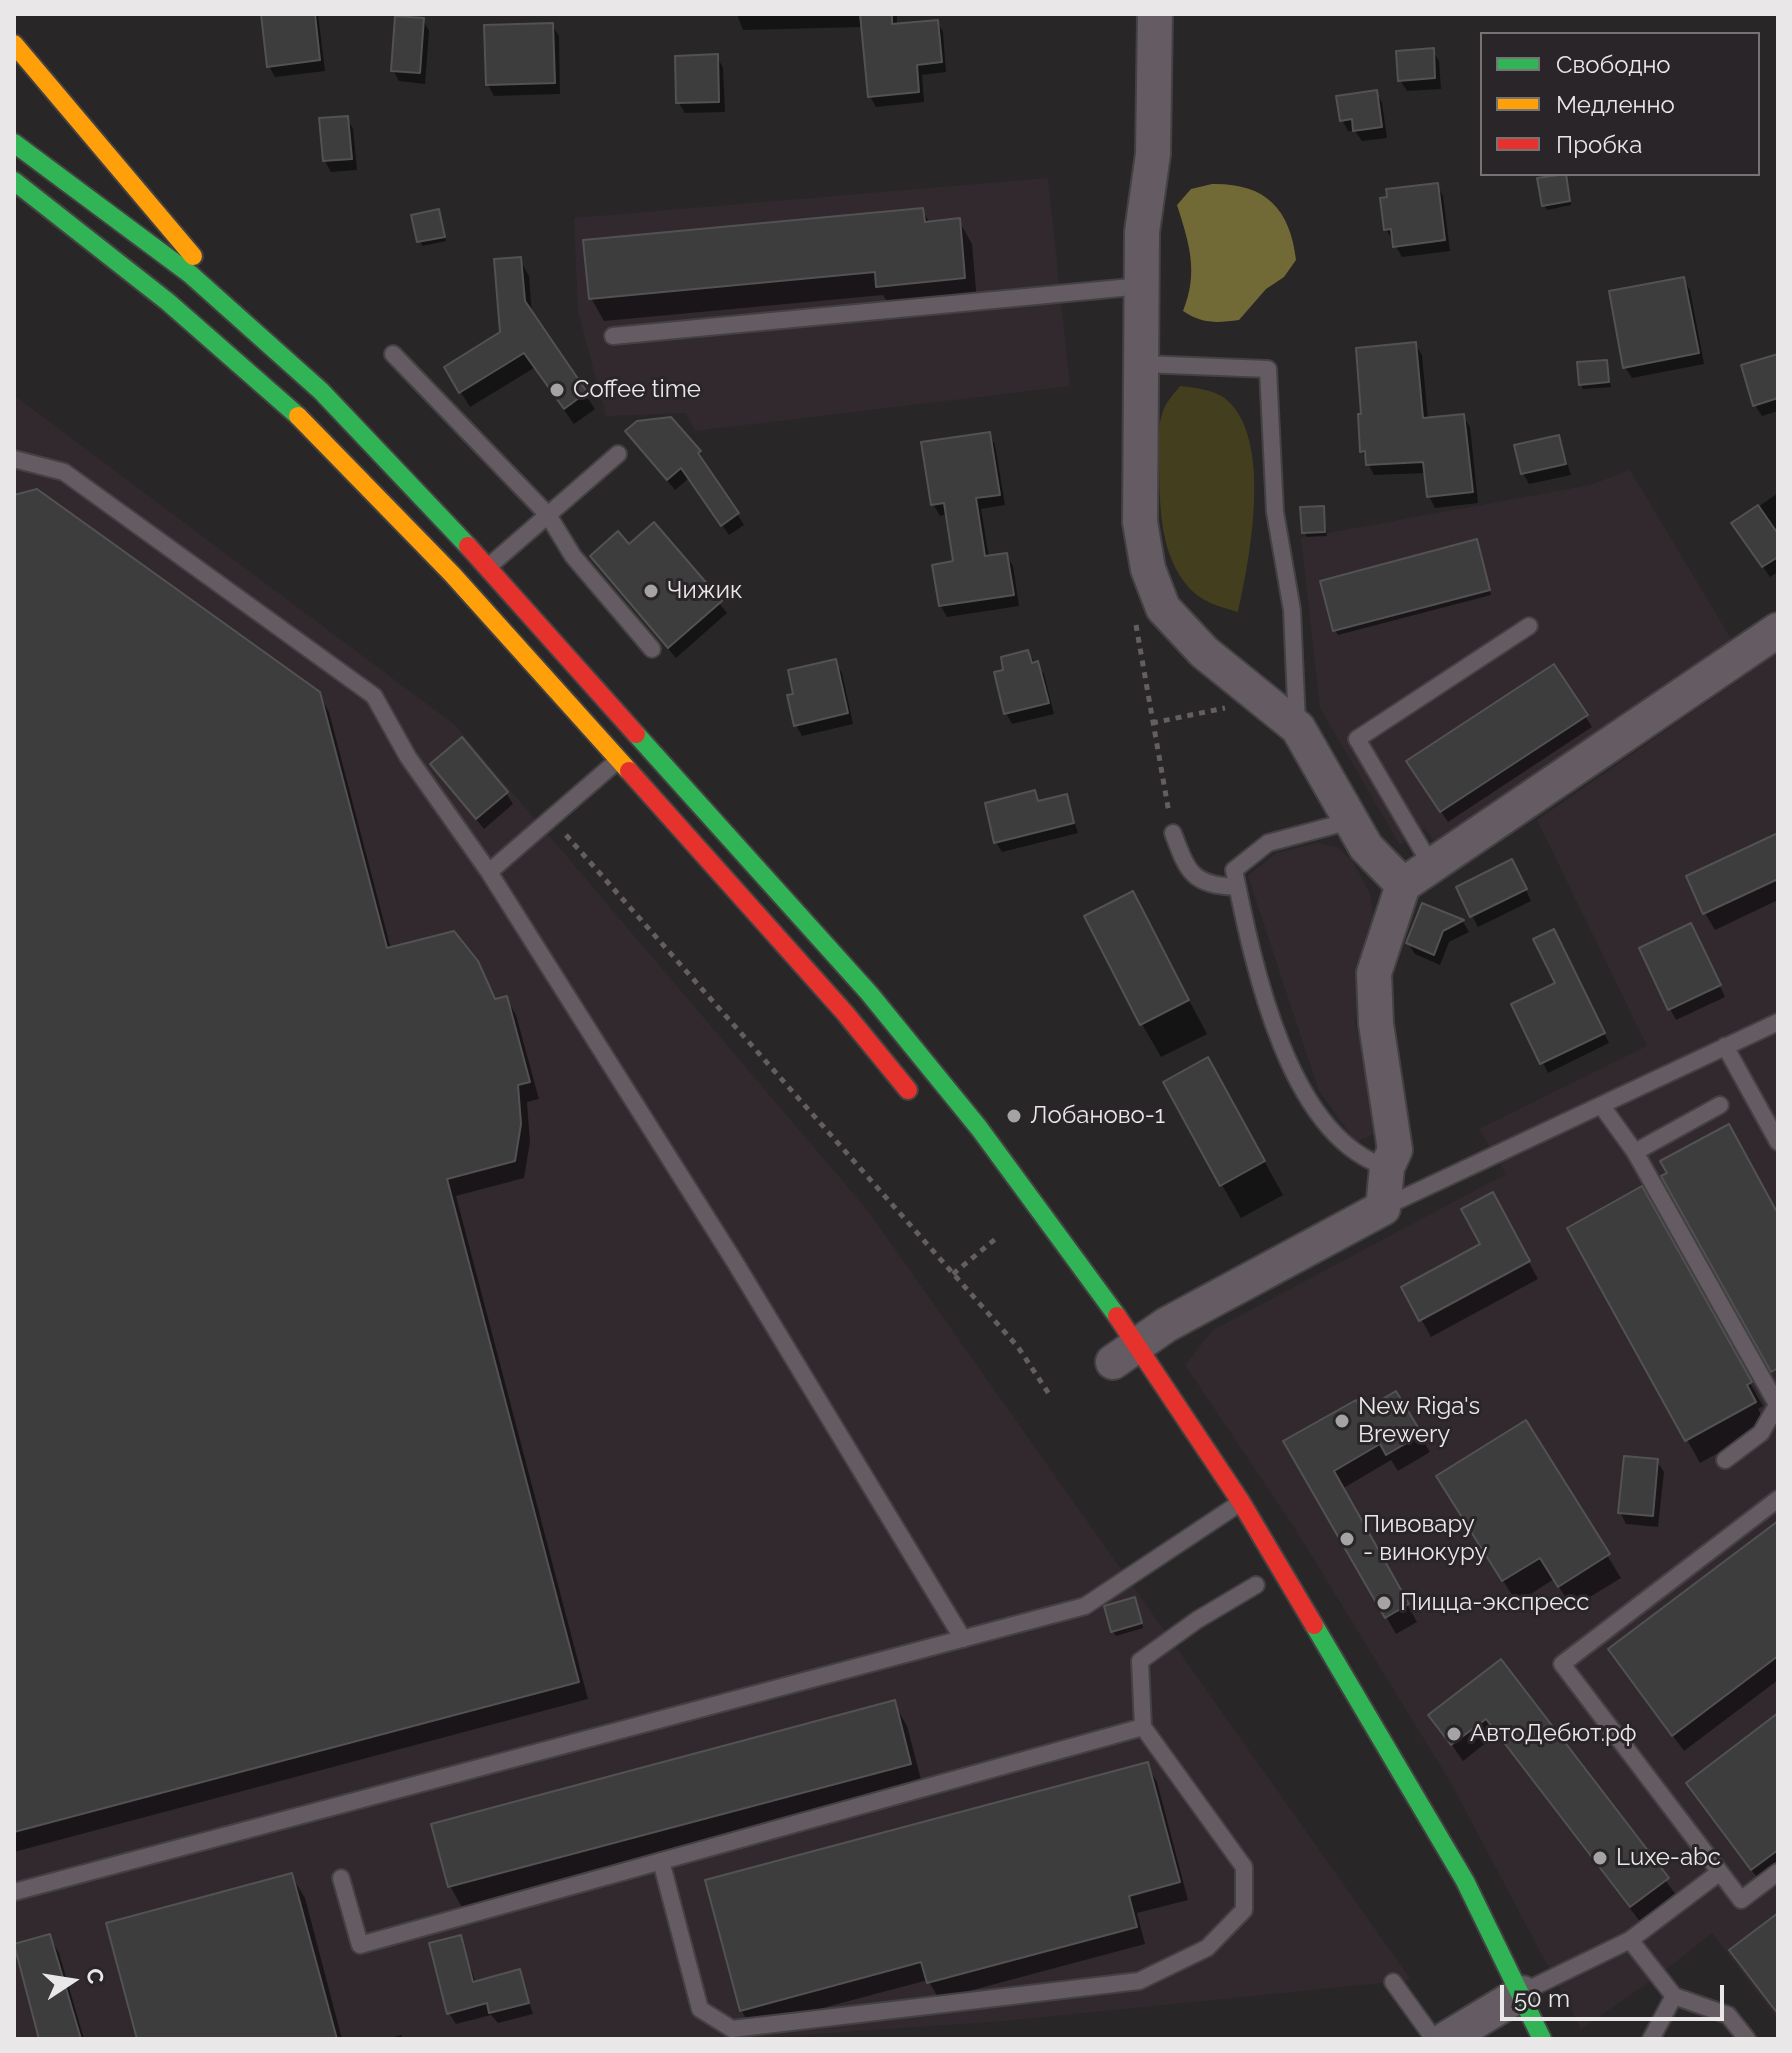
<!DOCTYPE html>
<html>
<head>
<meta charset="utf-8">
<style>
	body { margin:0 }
	#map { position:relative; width:1792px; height:2053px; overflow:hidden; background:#282627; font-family:Raleway,sans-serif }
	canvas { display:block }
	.frame { position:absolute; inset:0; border:16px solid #eae7e8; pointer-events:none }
	.legend { position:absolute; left:1480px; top:32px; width:280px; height:144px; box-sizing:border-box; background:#292528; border:2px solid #767375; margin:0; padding:10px 14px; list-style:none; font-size:24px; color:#eae7e8 }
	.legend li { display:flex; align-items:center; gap:16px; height:40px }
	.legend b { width:40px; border:2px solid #767375 }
	.north { position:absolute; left:32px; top:1941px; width:80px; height:80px; -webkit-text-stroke:6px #292528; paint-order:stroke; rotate:78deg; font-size:22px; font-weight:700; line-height:32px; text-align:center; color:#eae7e8 }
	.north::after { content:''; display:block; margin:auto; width:28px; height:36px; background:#eae7e8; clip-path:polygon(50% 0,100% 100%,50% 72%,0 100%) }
	.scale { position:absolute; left:1500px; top:1985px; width:224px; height:36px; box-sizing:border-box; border:4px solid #eae7e8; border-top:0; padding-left:10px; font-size:24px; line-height:28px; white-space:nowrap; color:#eae7e8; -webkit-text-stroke:6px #292528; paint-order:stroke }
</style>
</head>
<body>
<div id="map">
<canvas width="1792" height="2053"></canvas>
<div class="frame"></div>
<ul class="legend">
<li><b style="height:10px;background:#30b455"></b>Свободно</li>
<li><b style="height:10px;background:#ff9f0a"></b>Медленно</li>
<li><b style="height:10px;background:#e5322d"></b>Пробка</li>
</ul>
<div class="north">С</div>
<div class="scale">50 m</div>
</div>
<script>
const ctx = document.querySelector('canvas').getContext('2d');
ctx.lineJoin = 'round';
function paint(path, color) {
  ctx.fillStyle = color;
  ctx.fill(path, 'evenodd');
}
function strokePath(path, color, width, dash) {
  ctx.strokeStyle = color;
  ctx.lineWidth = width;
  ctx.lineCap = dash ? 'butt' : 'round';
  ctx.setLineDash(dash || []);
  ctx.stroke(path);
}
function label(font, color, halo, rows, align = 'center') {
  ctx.font = font + ' Raleway,sans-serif';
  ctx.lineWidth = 6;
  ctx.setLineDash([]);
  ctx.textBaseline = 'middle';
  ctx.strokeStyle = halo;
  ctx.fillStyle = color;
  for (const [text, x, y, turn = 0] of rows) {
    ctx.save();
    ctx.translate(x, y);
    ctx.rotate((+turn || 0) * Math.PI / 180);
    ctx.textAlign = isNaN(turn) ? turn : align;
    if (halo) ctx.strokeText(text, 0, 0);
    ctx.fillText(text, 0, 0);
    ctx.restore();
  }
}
paint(new Path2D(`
	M1048 178 1070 386 695 431 686 413 606 416 578 312 574 218Z
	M14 395 455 725 868 1211 1411 1980 1004 2021 742 2039H14Z
	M1630 470 1731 639 1434 841 1425 828 1400 845 1320 708 1301 538 1590 485Z
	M1778 653V2020L1712 1933 1658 1976 1581 2029 1451 1783 1292 1524 1185 1365 1213 1330 1506 1174 1479 1129 1647 1046 1537 820Z
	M1317 843 1337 847 1353 862 1370 893 1374 919 1362 959 1355 1023 1383 1130 1356 1142 1319 1091 1248 876 1276 853Z`), '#32292f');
paint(new Path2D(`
	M1180 386C1198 388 1219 390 1231 404 1271 447 1250 559 1238 612 1220 607 1202 602 1189 588 1158 552 1160 504 1159 460 1159 442 1157 428 1163 411 1166 402 1174 394 1180 386Z`), '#433e1e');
paint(new Path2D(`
	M1212 184C1265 183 1290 208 1296 260L1284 277 1266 289 1239 320C1217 323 1202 324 1183 311 1199 272 1189 243 1177 205L1191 189Z`), '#726a36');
paint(new Path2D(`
	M263 14H318L325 71 275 77 269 66Z
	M737 14H897V26L937 22 943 32 946 72 922 75 924 102 876 107 870 96 863 27 743 30Z
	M423 20 429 31 425 84 399 81 393 70Z
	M552 25 559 36 560 94 494 96 488 85Z
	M1432 50 1439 61 1441 89 1407 91 1400 80Z
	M717 56 723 68 725 112 685 113 678 102Z
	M1376 92 1382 103 1387 138 1362 141 1355 131H1348L1342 120Z
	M347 118 353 129 357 170 331 172 325 161Z
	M1565 176 1571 205 1547 210 1544 205Z
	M1437 185 1443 196 1450 251 1402 257 1386 229Z
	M922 210 930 223 959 221 972 244 977 301 891 309 883 295 604 321 591 298Z
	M441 216 446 241 422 246 414 217Z
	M520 260 529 276 532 316 595 409 574 424 534 368 470 407 446 368 502 333Z
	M1683 279 1690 290 1704 364 1632 378 1625 367Z
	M1415 344 1422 355 1428 420 1463 416 1470 427 1478 503 1435 508 1429 496 1426 473 1374 475 1362 451Z
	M1778 357V411L1762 416 1755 405Z
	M1606 362 1611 387 1583 389 1581 384Z
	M670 419 699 452 744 525 729 535 689 478 675 490 628 432Z
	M989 434 995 445 1005 505 981 509 989 558 1006 555 1013 566 1019 606 947 617 941 606 955 563 948 514 940 516 933 504Z
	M1558 437 1571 475 1529 484 1523 473Z
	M1778 493V572L1770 577 1734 524Z
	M14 497 319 694 329 712 391 949 477 962 496 1001 506 998 516 1015 539 1099 527 1102 530 1142 524 1178 456 1196 588 1699 14 1852Z
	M1323 508 1327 536 1307 537 1304 532Z
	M654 525 727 613 676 658 592 557 629 547Z
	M1479 546 1491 595 1338 635 1335 630Z
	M1027 652 1044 674 1054 714 1012 724 1006 713V671Z
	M835 662 842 673 853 724 802 736 796 725Z
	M1554 667 1592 727 1448 822 1415 772Z
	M432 764 506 793 513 804 484 829Z
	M1034 793 1040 802 1066 796 1078 833 1002 852 996 842Z
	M1778 835V900L1715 930 1705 913Z
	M1518 873 1531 901 1478 927 1458 888Z
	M1132 893 1207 1034 1161 1057 1142 1024Z
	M1423 906 1463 922 1469 932 1449 942 1440 965 1415 954 1408 943Z
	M1697 937 1725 997 1676 1020 1670 1009Z
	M1559 941 1609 1043 1548 1073 1514 1005 1558 984Z
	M1227 1094 1283 1195 1241 1218 1222 1185Z
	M1641 1189 1763 1406 1758 1409 1767 1426 1700 1463 1570 1228Z
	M1492 1195 1538 1279 1431 1337 1404 1288 1483 1245Z
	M1395 1394 1430 1452 1398 1471 1391 1460 1342 1489 1417 1622 1396 1634 1286 1441 1361 1414Z
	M1526 1423 1621 1578 1572 1608 1554 1579 1517 1603 1452 1499Z
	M1657 1461 1664 1472 1658 1527 1626 1524 1620 1512Z
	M1778 1523V1680L1684 1751 1610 1650Z
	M1137 1604 1143 1628 1116 1636 1113 1631Z
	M1501 1662 1677 1896 1641 1923 1497 1734 1463 1761 1431 1715Z
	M894 1703 907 1726 923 1787 463 1909 450 1886Z
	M1778 1716V1874L1763 1886 1689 1783Z
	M1147 1765 1157 1782 1188 1900 1137 1913 1145 1944 939 1999 928 1980 751 2027 741 2010Z
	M291 1875 305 1898 342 2039H139Z
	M1778 1915V2016L1732 1950Z
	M49 1936 59 1953 84 2039H41Z
	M460 1937 476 1983 519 1972 533 2014 498 2023 491 2015 456 2024 449 2013Z
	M401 2035 404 2039H386Z`), '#0007');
const building = new Path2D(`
	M261 14H315L320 60 267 67Z
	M860 14H892V24L938 20 942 62 917 65 919 92 868 97Z
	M395 16 424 18 420 73 391 71Z
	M553 23 555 83 486 85 484 25Z
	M1434 48 1435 78 1398 81 1396 51Z
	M718 54 719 102 676 103 675 56Z
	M1377 90 1382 127 1353 131 1352 119 1340 121 1336 96Z
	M348 116 352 159 323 161 319 118Z
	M1566 174 1570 201 1542 206 1537 178Z
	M1438 183 1445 240 1393 247 1391 229 1384 230 1380 198 1387 197 1386 189Z
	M923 208 925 222 960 218 965 278 876 287 875 272 589 299 583 240Z
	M439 209 445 237 417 242 411 215Z
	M521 257 525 301 587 392 564 409 524 353 459 393 444 367 500 332 494 259Z
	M1684 277 1699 353 1623 368 1609 291Z
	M1416 342 1423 418 1464 414 1473 492 1427 497 1423 462 1366 465 1365 451 1360 452 1358 414H1361L1356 348Z
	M1778 354V398L1753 406 1741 365Z
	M1607 360 1609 382 1579 385 1577 362Z
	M671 417 701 451 698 453 739 513 721 526 681 468 667 480 625 431 637 421Z
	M990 432 1000 495 976 498 985 556 1007 553 1014 595 939 606 932 565 953 561 944 503 931 505 921 442Z
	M1559 435 1566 464 1521 474 1514 445Z
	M37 489 320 692 387 948 454 931 478 961 495 999 507 996 530 1082 518 1085 521 1124 515 1161 447 1179 579 1682 14 1832V495Z
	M1758 505 1778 534V557L1762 567 1731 523Z
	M1324 506 1325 532 1302 533 1300 507Z
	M654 522 722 601 668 648 590 556 618 531 629 544Z
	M1477 539 1490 590 1333 631 1320 581Z
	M1028 650 1032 663 1038 661 1049 703 1004 714 994 672 1003 670 1001 657Z
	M836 659 848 713 794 726 787 695 793 694 788 670Z
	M1554 664 1588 715 1440 812 1406 761Z
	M462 737 508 792 476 819 430 764Z
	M1035 790 1038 801 1067 794 1074 823 994 843 985 803Z
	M1778 833V879L1703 914 1686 876Z
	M1512 859 1527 889 1470 917 1456 887Z
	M1133 891 1189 1000 1140 1025 1084 916Z
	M1422 903 1464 920 1443 931 1434 955 1406 943Z
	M1691 923 1721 985 1668 1010 1639 948Z
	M1554 929 1605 1033 1540 1064 1511 1004 1555 983 1533 939Z
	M1208 1057 1265 1161 1220 1186 1163 1082Z
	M1729 1124 1778 1214V1368L1771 1372 1661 1176 1667 1173 1660 1161Z
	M1642 1186 1752 1382 1747 1385 1756 1402 1685 1441 1567 1228Z
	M1493 1192 1530 1261 1419 1321 1401 1287 1480 1244 1461 1209Z
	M1396 1391 1422 1434 1386 1455 1380 1444 1334 1471 1409 1604 1385 1618 1283 1441 1356 1400 1362 1411Z
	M1526 1420 1610 1554 1558 1587 1540 1558 1502 1581 1436 1476Z
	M1624 1456 1658 1459 1653 1516 1618 1513Z
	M1778 1521V1656L1672 1736 1608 1649Z
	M1135 1597 1142 1623 1111 1632 1104 1606Z
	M1501 1659 1669 1878 1630 1907 1486 1719 1451 1745 1428 1715Z
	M895 1700 911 1764 448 1887 431 1824Z
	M1778 1713V1850L1751 1870 1686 1783Z
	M1148 1762 1180 1882 1129 1896 1137 1927 927 1983 921 1962 740 2011 705 1880Z
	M292 1873 337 2039H137L106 1923Z
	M1778 1913V2014L1729 1950Z
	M50 1934 81 2039H39L14 1944Z
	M461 1935 473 1982 520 1969 529 2003 489 2013 487 2003 447 2014 429 1943Z`);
paint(building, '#3e3d3e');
strokePath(building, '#535253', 2);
const lane = new Path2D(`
	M613 336 1142 286
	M393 354 548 515 573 556 652 649
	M1143 364 1268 369 1275 512 1292 610 1297 724
	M14 459 64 472 374 696 408 757 489 872 733 1259 963 1639
	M488 567 618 454
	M1350 821 1268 843 1234 870C1252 958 1287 1138 1387 1167
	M1173 833C1188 873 1192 885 1237 887
	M1431 865 1357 739 1529 626
	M489 872 616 762
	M1725 1046 1778 1142
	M1601 1105 1635 1152 1720 1105
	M1635 1152 1778 1406
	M1384 1207 1778 1022
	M1725 1460 1761 1433 1776 1407
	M661 1861 700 2009 732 2029 1139 1981 1207 1948 1244 1910V1867L1143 1727
	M1720 1872 1741 1900 1778 1872
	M341 1878 360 1945 1143 1727 1140 1661 1197 1620 1256 1585
	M14 1892 1085 1606 1240 1503
	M1630 1940 1674 1996 1728 2015 1747 2039
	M1393 1982 1434 2039
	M1523 1992 1630 1940 1720 1872 1562 1664 1778 1499
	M1651 2039 1674 1996`);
const street = new Path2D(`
	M1155 14 1153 154 1142 232 1140 522 1148 569 1163 608 1204 652 1298 728 1366 847 1403 885 1778 630
	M1113 1362 1166 1325 1383 1208 1387 1167 1395 1150 1376 1024 1374 973 1403 885
	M1446 2039 1522 1993`);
const fast = new Path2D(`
	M14 143 190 274 321 391 468 546
	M14 181 168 302 298 416
	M636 734 869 993 979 1128 1117 1316
	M1314 1625 1465 1881 1542 2039`);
const slow = new Path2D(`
	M14 44 193 256
	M298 416 452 574 629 771`);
const jam = new Path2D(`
	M468 546 636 734
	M629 771 845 1013 908 1090
	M1117 1316 1241 1502 1314 1625`);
strokePath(lane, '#434142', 20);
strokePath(street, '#434142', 38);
strokePath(fast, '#434142', 22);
strokePath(slow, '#434142', 22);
strokePath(jam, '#434142', 22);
strokePath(new Path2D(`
	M1136 625 1169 813
	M1152 723 1225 708
	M566 835 1018 1347 1049 1394
	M953 1274 999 1236`), '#645d62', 5, [6, 6]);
strokePath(lane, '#655b62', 16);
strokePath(street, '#655b62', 34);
strokePath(fast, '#30b455', 18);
strokePath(slow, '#ff9f0a', 18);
strokePath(jam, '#e5322d', 18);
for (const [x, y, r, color] of [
	[557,390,8,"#a6a3a4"],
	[651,591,8,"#a6a3a4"],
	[1014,1116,8,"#a6a3a4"],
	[1342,1421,8,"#a6a3a4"],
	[1347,1539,8,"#a6a3a4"],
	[1384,1603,8,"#a6a3a4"],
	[1454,1734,8,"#a6a3a4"],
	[1600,1858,8,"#a6a3a4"]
]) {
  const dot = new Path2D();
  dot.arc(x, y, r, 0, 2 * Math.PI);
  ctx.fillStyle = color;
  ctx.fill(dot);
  strokePath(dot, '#292528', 3);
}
label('24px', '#eae7e8', '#292528', [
	["Coffee time",573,390],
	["Чижик",667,591],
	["Лобаново-1",1030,1116],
	["New Riga's",1358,1407],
	["Brewery",1358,1435],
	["Пивовару",1363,1525],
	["- винокуру",1363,1553],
	["Пицца-экспресс",1400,1603],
	["АвтоДебют.рф",1470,1734],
	["Luxe-abc",1616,1858]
], 'left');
</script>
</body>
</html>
